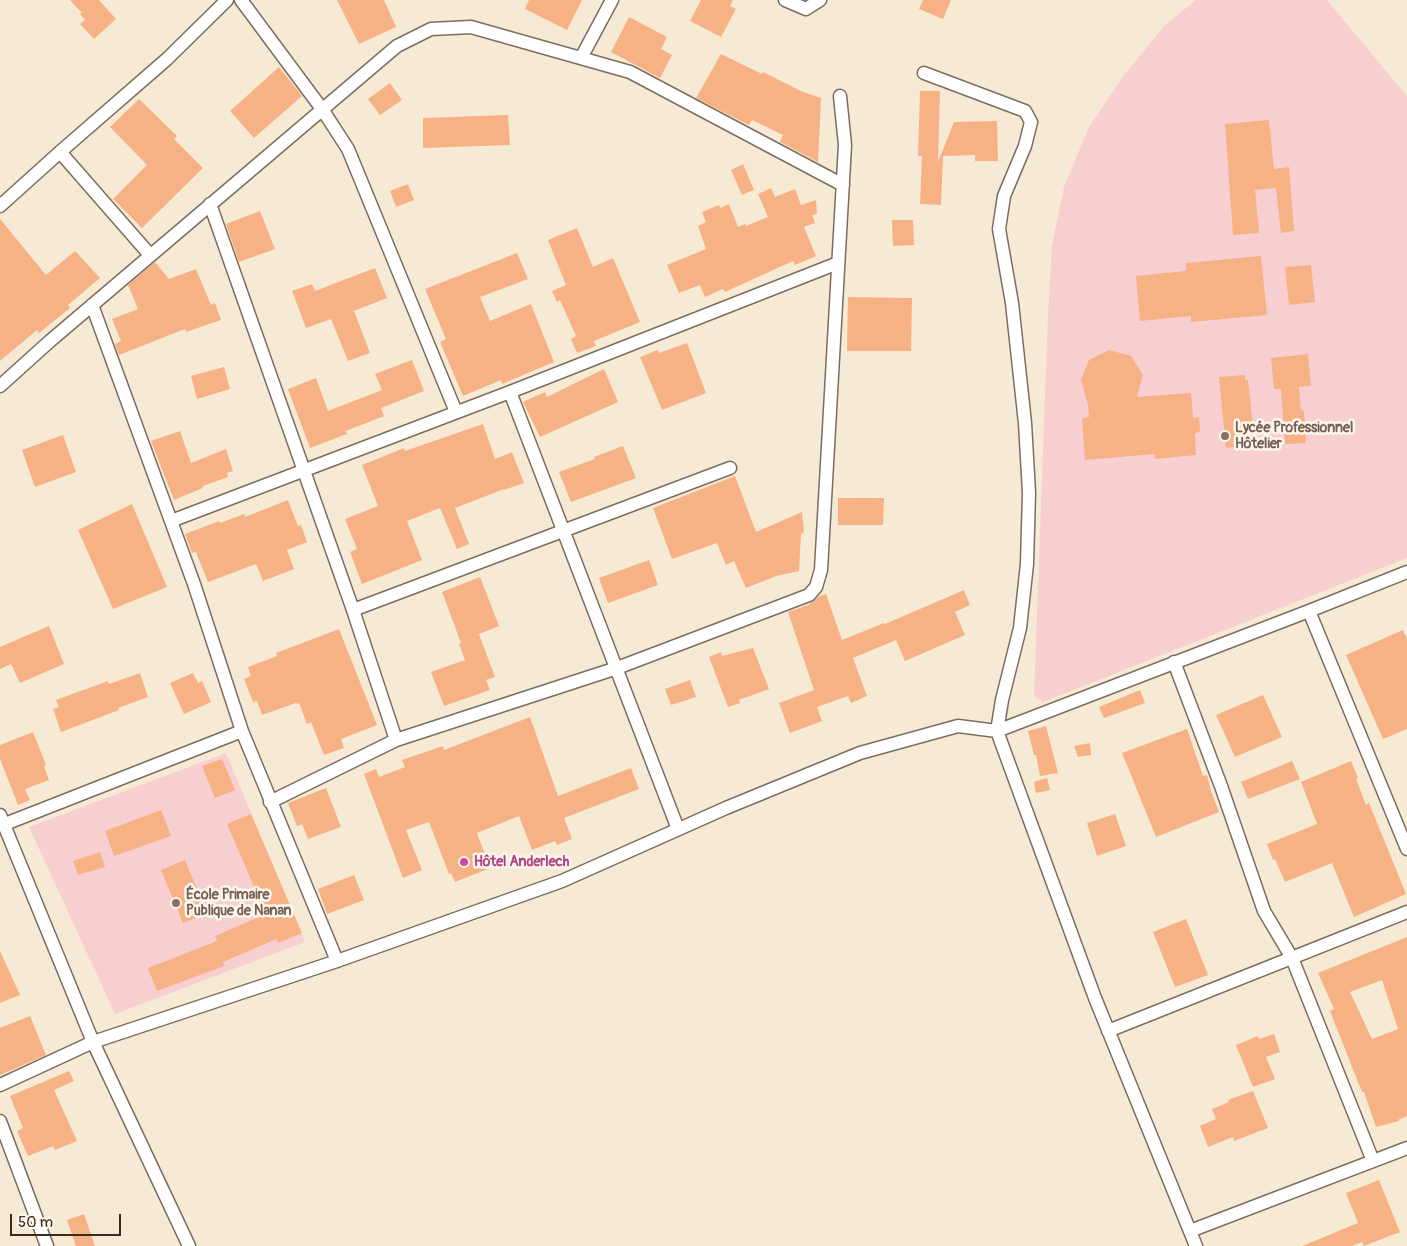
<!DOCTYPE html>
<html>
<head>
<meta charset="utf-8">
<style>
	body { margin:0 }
	#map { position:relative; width:1407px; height:1246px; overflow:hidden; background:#f6ead5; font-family:Pangolin,sans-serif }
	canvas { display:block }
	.scale { position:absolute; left:10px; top:1214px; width:111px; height:22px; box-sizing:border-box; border:2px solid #3b2a1e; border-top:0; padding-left:6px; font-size:15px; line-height:18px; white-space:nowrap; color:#3b2a1e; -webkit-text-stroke:4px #fbf7ec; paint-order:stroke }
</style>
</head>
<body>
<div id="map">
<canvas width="1407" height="1246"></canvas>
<div class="scale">50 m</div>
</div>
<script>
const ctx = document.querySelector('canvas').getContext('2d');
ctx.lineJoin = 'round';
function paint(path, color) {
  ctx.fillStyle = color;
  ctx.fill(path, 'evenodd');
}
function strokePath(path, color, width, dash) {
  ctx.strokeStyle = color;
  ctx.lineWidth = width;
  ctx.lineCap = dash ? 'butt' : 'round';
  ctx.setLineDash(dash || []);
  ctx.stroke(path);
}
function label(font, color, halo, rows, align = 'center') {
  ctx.font = font + ' Pangolin,sans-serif';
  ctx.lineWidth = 5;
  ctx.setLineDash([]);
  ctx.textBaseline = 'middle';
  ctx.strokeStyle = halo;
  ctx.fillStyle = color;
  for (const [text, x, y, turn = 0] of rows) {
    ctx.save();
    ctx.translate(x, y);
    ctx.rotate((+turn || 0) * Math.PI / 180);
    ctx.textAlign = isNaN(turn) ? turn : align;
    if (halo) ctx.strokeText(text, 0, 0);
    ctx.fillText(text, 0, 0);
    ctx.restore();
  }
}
paint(new Path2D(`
	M1196 0H1327L1407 96V558L1043 702 1034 696 1048 314 1052 245 1064 187 1089 127 1124 75 1165 25Z
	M226 753 305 942 115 1014 29 827Z`), '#f7cfd0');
paint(new Path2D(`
	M70 0H99L116 19 94 39 80 24 85 20 80 14 82 13Z
	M337 0H384L396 27 359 44Z
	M529 0H582L567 30 525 9Z
	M701 0H733L730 6 736 9 721 37 690 21Z
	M923 0H951L943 19 919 9Z
	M629 17 667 37 661 49 672 55 660 78 611 52Z
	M721 54 762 74 763 72 803 92 821 98 818 162 780 142 783 135 752 120 749 125 696 98Z
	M279 67 302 96 254 138 230 111Z
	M390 83 402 100 380 115 368 99Z
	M920 91H940L938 162 954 122 997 121 998 161H975V155L943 156 941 205 920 204 922 156H918Z
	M139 99 177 136 174 139 203 168 142 228 113 199 147 165 110 127Z
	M508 115 510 145 423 148V118Z
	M1269 120 1274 169 1289 167 1294 231 1281 233 1276 188 1255 190 1259 233 1233 235 1225 124Z
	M743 164 754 190 742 195 731 170Z
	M408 184 414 200 396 207 390 191Z
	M771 188 775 197 795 189 801 205 816 200 817 214 812 215 815 223 804 227 816 256 795 265 793 261 725 292 723 289 705 297 700 285 679 293 667 265 706 249 698 226 706 222 702 212 719 205 720 208 729 204 738 227 745 224 746 226 768 217 758 194Z
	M260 211 275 249 239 262 226 224Z
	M0 219 46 275 75 251 100 278 68 305 70 308 39 333 37 330 0 361Z
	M892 220H913L914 245 893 246Z
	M577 228 593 267 613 258 640 322 594 341 596 346 577 353 571 339 576 336 560 300 557 302 552 291 566 285 548 240Z
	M517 253 528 279 480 297 490 321 531 304 554 362 502 384 501 380 463 396 440 342 446 339 425 289Z
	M1261 256 1267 315 1191 322V316L1140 321 1136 276 1186 271V263Z
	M155 262 169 279 196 269 211 305 215 303 221 320 186 332 185 329 119 355 115 344 121 341 112 319 138 309 128 285Z
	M1311 265 1315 302 1289 305 1285 267Z
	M375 268 387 298 354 311 370 353 348 361 331 319 306 328 292 291 312 284 315 291Z
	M848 297 912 298 911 351H847Z
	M687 343 706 393 662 410 640 357 658 350 659 353Z
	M1109 350 1131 356 1143 375 1137 397 1191 393 1193 418 1199 417 1200 432 1195 433 1196 455 1155 459V454L1085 460 1082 418 1089 417 1088 405 1081 380 1089 360Z
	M1308 354 1311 386 1299 387 1301 411 1304 410 1306 443 1285 444 1281 389H1274L1271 358Z
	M412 360 424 391 381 408 384 416 346 431 347 434 310 448 288 389 316 378 328 411 382 390 375 374Z
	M224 367 230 389 197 399 191 376Z
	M604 369 618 402 540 437 523 402 545 392 547 397Z
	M1245 375V380H1248L1255 445 1226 448 1219 377Z
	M483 424 495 459 512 452 524 483 504 490V489L455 508 469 544 457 549 440 508 407 521 422 560 362 584 350 552 357 549 345 519 378 506 362 465 404 448 405 451Z
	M180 431 191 463 226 449 233 471 227 473 228 477 203 486V488L174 500 151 441Z
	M63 435 76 472 35 487 22 450Z
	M623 446 636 478 571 502 559 472 595 459 594 457Z
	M735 476 756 532 802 512 804 532 801 534 799 571 776 576 746 588 734 561 726 565 717 543 672 559 653 508Z
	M838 498H884L883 525H838Z
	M288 500 298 526 301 525 307 542 287 550 294 569 263 581 256 564 208 582 196 552 192 553 185 534 219 521 220 523 244 514 245 517Z
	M132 504 167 587 113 609 78 530Z
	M649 560 658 585 608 603 599 578Z
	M480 577 499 626 479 634 495 677 486 680 490 690 444 706 431 672 465 660 459 644 461 643 442 592Z
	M964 590 970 605 955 612 965 635 905 661 896 640 853 658 867 696 851 703 848 696 817 707 822 721 790 733 779 703 814 690 788 612 808 605 818 597 826 594 842 640 884 623 885 624Z
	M49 626 64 664 20 683 11 664 0 669V647Z
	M339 629 377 725 341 739 344 748 324 755 311 722 307 724 299 703 296 704V703L262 715 257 701 253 702 244 679 251 676 248 667 277 656 276 653Z
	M1403 630 1407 639V729L1383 739 1346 655Z
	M753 648 769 689 739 700 740 703 728 707 709 657 721 652 722 656Z
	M140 673 148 697 118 708 119 710 61 732 53 709 59 707 56 700 108 681 109 684Z
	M193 673 198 683 202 681 211 702 184 714 170 683Z
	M690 680 696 697 671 705 665 689Z
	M1140 690 1145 703 1104 718 1099 707Z
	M1263 695 1282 737 1235 757 1216 715Z
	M530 717 558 796 631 768 639 789 564 818 572 839 557 845 555 841 532 850 519 816 477 833 490 868 455 882 451 873 449 874 429 822 406 830 422 870 403 878 364 774 376 769 379 777 405 767 402 760 443 746 444 750Z
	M1046 726 1058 773 1040 776 1036 755H1034L1028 731Z
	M1187 729 1203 776 1207 775 1211 791 1219 812 1156 837 1122 753Z
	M33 732 46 765 44 766 49 780 25 789 30 800 18 805 0 759V745Z
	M1090 743 1091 755 1078 757 1074 746Z
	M222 759 235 790 215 798 202 766Z
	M1292 761 1300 779 1248 799 1241 782Z
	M1351 761 1358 778 1356 779 1366 805 1369 803 1406 894 1354 917 1332 863 1285 882 1275 859 1273 860 1267 844 1317 824 1301 782Z
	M1047 778 1050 790 1036 793 1034 782Z
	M326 788 341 827 308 839 302 824 297 826 288 803Z
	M161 810 171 836 114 856 105 831Z
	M251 814 302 933 278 943 276 939 223 962 224 966 157 991 148 968 217 941 215 936 266 914 227 824Z
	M1115 814 1126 846 1097 856 1087 823Z
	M100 852 105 867 78 875 73 861Z
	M185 860 207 913 183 923 161 870Z
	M354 875 364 900 327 914 318 889Z
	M1186 919 1208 975 1175 987 1153 932Z
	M1407 937V1116L1398 1120 1399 1121 1376 1127 1364 1092H1362L1330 1011 1334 1009 1318 973ZM1382 980 1398 1029 1372 1039 1350 992Z
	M0 951 20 995 0 1003Z
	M30 1016 46 1055 0 1075V1028Z
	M1274 1034 1280 1052 1266 1057 1275 1079 1253 1087 1236 1045 1258 1036 1259 1039Z
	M69 1071 74 1081 54 1090 77 1141 55 1150 53 1146 28 1156 17 1131 23 1128 10 1096Z
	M1253 1091 1268 1128 1234 1141 1233 1137 1208 1147 1200 1126 1216 1119 1212 1109 1229 1102 1228 1100Z
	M1379 1180 1400 1232 1364 1246 1362 1242 1352 1246H1302L1358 1223 1346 1193Z
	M84 1214 95 1246H76L67 1220Z`), '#f6b184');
const minor = new Path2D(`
	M241 0 322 109 348 149 456 412
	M785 0 806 9 820 0
	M581 58 612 0
	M924 73 1025 111 1031 122 1025 146 1004 196 999 229 1012 303 1025 423 1029 493 1027 564 1020 628 1002 700 997 731 1095 998 1196 1246
	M60 152 150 255
	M210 204 353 610 396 740
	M0 206 60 152 167 59 227 0
	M92 305 194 584 242 731 337 961
	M0 386 50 341 397 46 431 29 471 27 630 72 843 185
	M510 392 678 829
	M171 521 510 392 838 263
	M353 610 730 468
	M1309 611 1407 849
	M1174 662 1221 786 1264 911 1292 958 1373 1161
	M270 802 396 740 617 668 809 595 816 587 821 570 845 145 840 96
	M0 815 93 1042 189 1246
	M5 824 242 731
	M1108 1031 1407 912
	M0 1085 93 1042 337 961 562 881 726 808 860 753 958 726 997 731 1309 611 1407 572
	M0 1121 47 1246
	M1190 1231 1407 1148`);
strokePath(minor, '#7c6d5e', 15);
strokePath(minor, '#fff', 12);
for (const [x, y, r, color] of [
	[1225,436,5,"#8d6e63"],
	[464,862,5,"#d1479c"],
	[176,903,5,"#8d6e63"]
]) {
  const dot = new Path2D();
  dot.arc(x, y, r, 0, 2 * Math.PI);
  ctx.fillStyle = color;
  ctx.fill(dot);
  strokePath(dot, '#fbf7ec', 2);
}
label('bold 14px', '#785e54', '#fbf7ec', [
	["Lycée Professionnel",1235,428],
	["Hôtelier",1235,444],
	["École Primaire",186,895],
	["Publique de Nanan",186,911]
], 'left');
label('bold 14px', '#b23c85', '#fbf7ec', [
	["Hôtel Anderlech",474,862]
], 'left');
</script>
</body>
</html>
